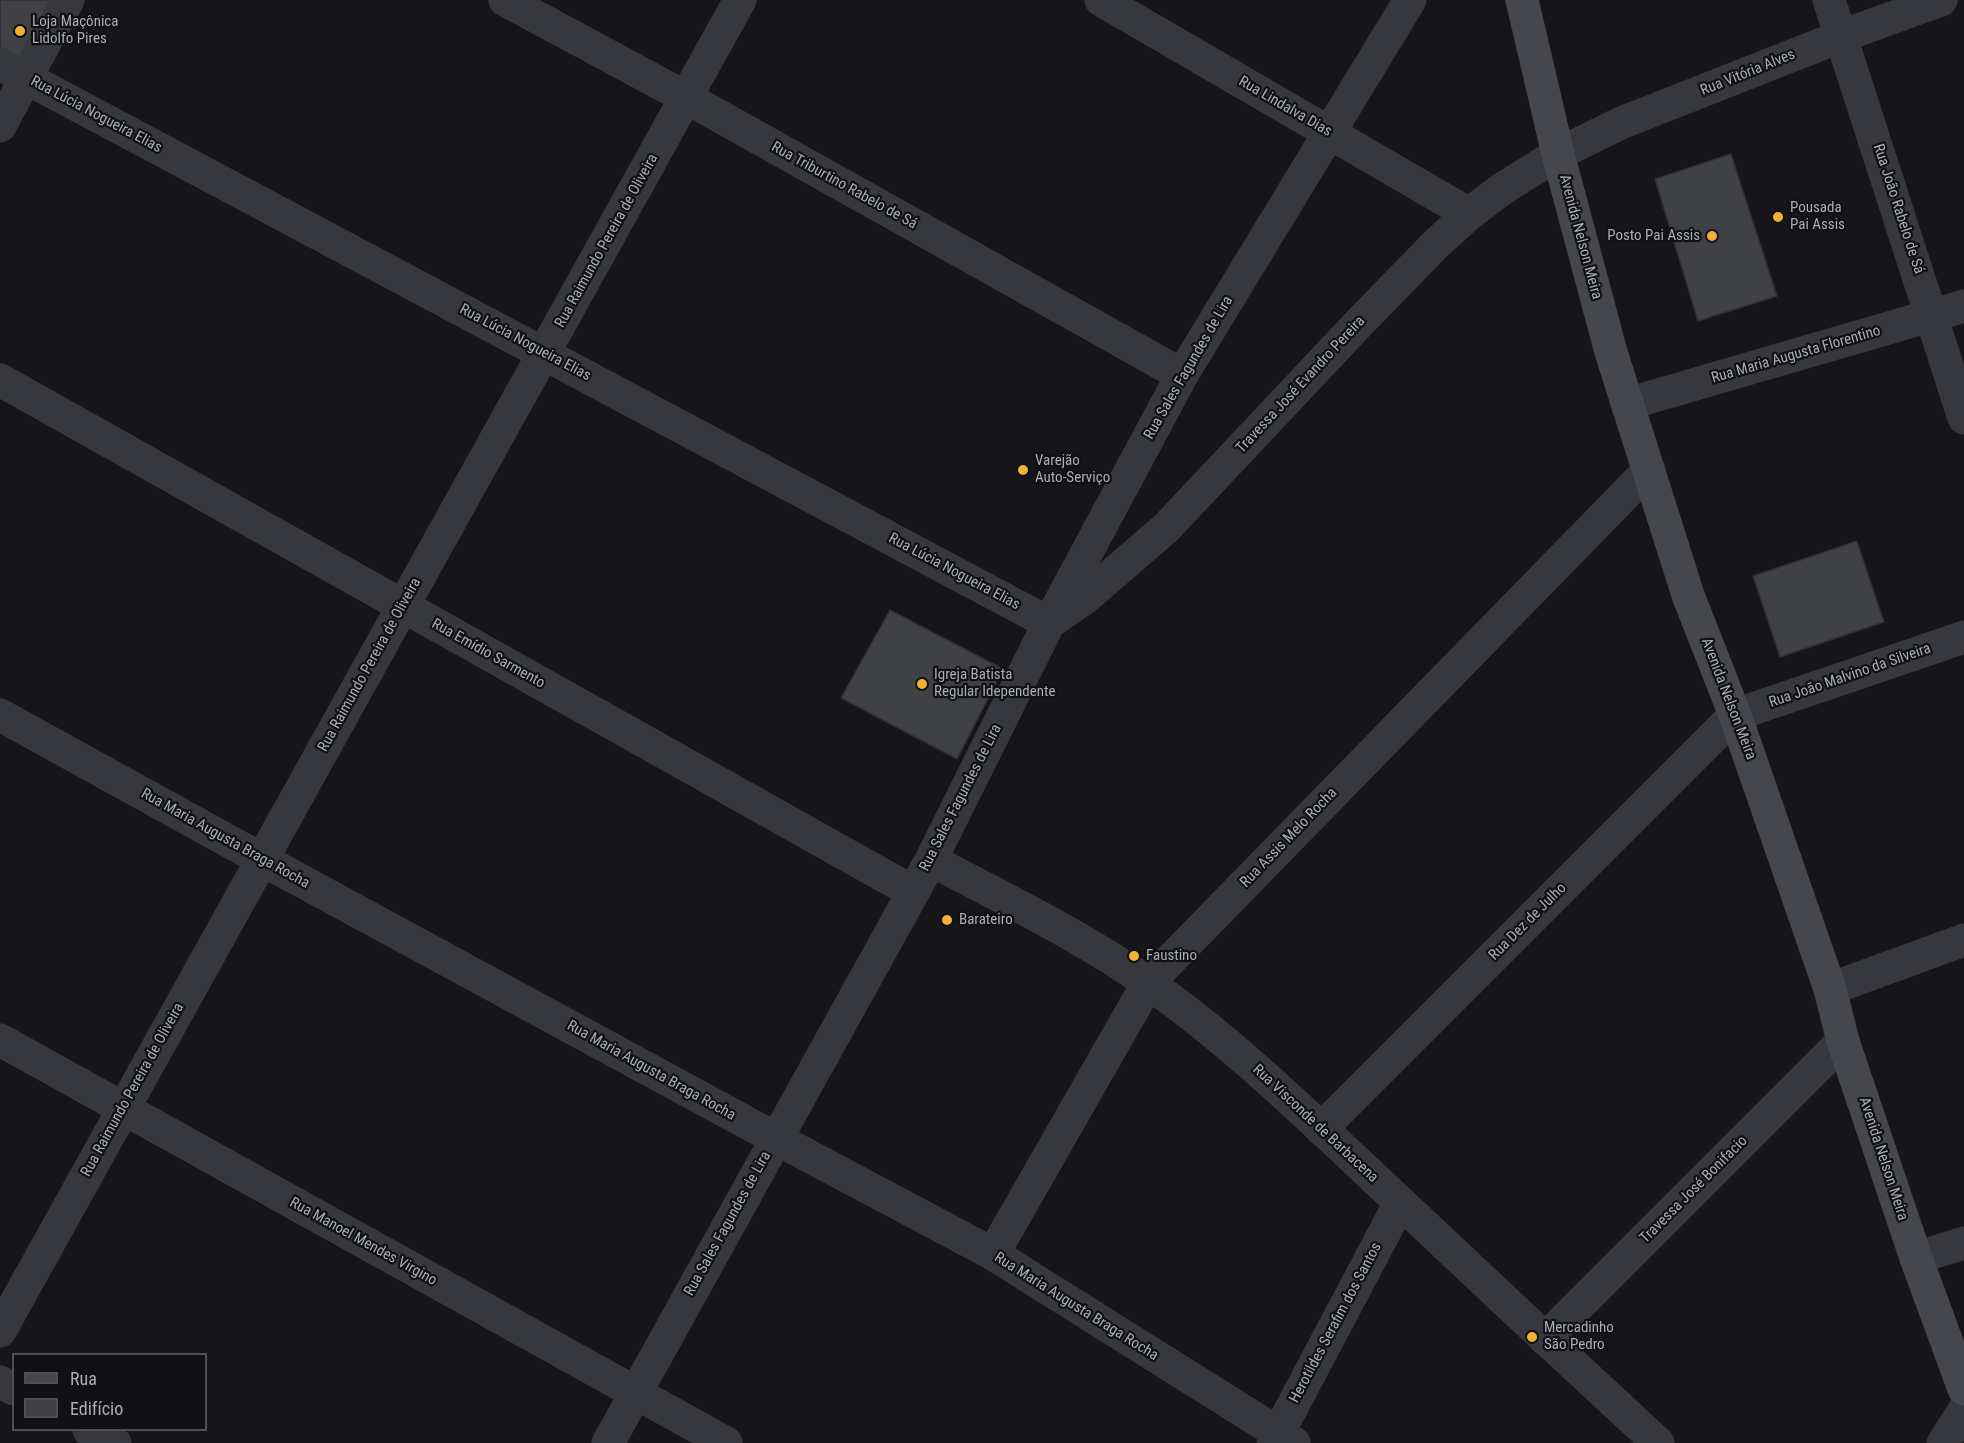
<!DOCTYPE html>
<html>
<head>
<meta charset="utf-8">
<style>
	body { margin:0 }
	#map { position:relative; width:1964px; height:1443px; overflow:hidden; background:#161618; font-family:"Roboto Condensed",sans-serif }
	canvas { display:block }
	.legend { position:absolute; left:12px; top:1353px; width:195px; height:78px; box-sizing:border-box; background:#111113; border:2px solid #4d4f55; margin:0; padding:8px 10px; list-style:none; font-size:18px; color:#a8adb8 }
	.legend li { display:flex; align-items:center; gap:12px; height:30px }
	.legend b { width:30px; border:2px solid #4d4f55 }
</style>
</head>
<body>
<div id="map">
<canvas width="1964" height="1443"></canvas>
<ul class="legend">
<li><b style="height:8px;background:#45474d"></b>Rua</li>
<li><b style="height:16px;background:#404145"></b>Edifício</li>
</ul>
</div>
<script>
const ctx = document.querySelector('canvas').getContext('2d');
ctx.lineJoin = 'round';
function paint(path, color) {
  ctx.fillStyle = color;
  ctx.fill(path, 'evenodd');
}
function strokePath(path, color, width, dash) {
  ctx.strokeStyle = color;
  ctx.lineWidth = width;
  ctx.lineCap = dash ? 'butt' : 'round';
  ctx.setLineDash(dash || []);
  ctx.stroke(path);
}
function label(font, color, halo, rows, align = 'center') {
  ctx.font = font + ' "Roboto Condensed",sans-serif';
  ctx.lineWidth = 4.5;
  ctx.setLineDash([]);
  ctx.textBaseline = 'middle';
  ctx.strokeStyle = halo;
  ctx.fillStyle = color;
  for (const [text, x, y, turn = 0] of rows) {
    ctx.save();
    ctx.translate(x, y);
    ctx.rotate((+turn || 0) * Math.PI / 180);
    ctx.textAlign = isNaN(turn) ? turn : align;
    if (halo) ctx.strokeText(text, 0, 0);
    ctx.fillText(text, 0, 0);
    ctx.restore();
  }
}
const building = new Path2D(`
	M0 0H58L18 72 0 62Z
	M1731 154 1777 296 1698 321 1655 179Z
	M1857 541 1884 622 1780 657 1753 576Z
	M890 610 1003 669 957 759 841 698Z`);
paint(building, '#404145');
strokePath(building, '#303034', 1.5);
strokePath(new Path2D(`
	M505 0 687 98 1182 375
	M1101 0 1469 214
	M1829 0 1964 418
	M0 64 1049 623 1085 598 1166 528 1360 322 1436 244 1469 214 1502 189 1558 154 1621 123 1842 36 1941 0
	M0 126 68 0
	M0 380 913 892
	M1627 404 1964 306
	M0 715 261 859 775 1138 993 1254 1294 1443
	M931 860C1004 899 1080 935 1148 983 1233 1042 1311 1119 1386 1189 1476 1274 1567 1359 1658 1443
	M1830 989 1964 940
	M0 1040 726 1443
	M1321 1129 1735 715 1964 637
	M993 1254 1148 983 1649 470
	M1916 1258 1964 1243
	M0 1331 740 0
	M1545 1339 1843 1041
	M0 1382 14 1389
	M89 1430 115 1443
	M608 1443 931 860 1049 623 1182 375 1410 0
	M1273 1443 1400 1203
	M1943 1443 1964 1410`), '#37383d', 33);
strokePath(new Path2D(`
	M1522 0 1558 154 1611 352 1688 595 1735 715 1830 989 1843 1041 1916 1258 1964 1389`), '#45474d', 33);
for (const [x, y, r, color] of [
	[20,31,6,"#f2b134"],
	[1778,217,6,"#f2b134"],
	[1712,236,6,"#f2b134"],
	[1023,470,6,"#f2b134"],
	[922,684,6,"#f2b134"],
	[947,920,6,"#f2b134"],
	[1134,956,6,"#f2b134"],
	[1532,1337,6,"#f2b134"]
]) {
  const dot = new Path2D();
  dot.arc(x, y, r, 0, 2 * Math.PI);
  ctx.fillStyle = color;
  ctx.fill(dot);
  strokePath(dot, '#111113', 2);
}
label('15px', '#a8adb8', '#111113', [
	["Loja Maçônica",32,22],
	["Lidolfo Pires",32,39],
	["Pousada",1790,208],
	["Pai Assis",1790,225],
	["Posto Pai Assis",1700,236,"right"],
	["Varejão",1035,461],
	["Auto-Serviço",1035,478],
	["Igreja Batista",934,675],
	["Regular Idependente",934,692],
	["Barateiro",959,920],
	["Faustino",1146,956],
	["Mercadinho",1544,1328],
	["São Pedro",1544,1345]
], 'left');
label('15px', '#a8adb8', '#111113', [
	["Rua Vitória Alves",1748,73,-22],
	["Rua Lindalva Dias",1285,107,30],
	["Rua Lúcia Nogueira Elias",96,115,28],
	["Rua Triburtino Rabelo de Sá",844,186,29],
	["Rua João Rabelo de Sá",1898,209,72],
	["Avenida Nelson Meira",1580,237,75],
	["Rua Raimundo Pereira de Oliveira",607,241,-61],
	["Rua Lúcia Nogueira Elias",525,343,28],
	["Rua Maria Augusta Florentino",1796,355,-16],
	["Rua Sales Fagundes de Lira",1189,368,-60],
	["Travessa José Evandro Pereira",1301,385,-47],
	["Rua Lúcia Nogueira Elias",954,572,28],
	["Rua Emídio Sarmento",488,654,29],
	["Rua Raimundo Pereira de Oliveira",370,665,-61],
	["Rua João Malvino da Silveira",1850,676,-19],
	["Avenida Nelson Meira",1728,699,69],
	["Rua Sales Fagundes de Lira",961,798,-63],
	["Rua Assis Melo Rocha",1289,838,-46],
	["Rua Maria Augusta Braga Rocha",225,839,29],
	["Rua Dez de Julho",1528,922,-45],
	["Rua Maria Augusta Braga Rocha",651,1071,29],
	["Rua Raimundo Pereira de Oliveira",133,1090,-61],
	["Rua Visconde de Barbacena",1315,1124,43],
	["Avenida Nelson Meira",1883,1159,72],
	["Travessa José Bonifacio",1694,1190,-45],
	["Rua Sales Fagundes de Lira",728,1224,-61],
	["Rua Manoel Mendes Virgino",363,1242,29],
	["Rua Maria Augusta Braga Rocha",1076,1307,32],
	["Herotildes Serafim dos Santos",1336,1323,-62]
]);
</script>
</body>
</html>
